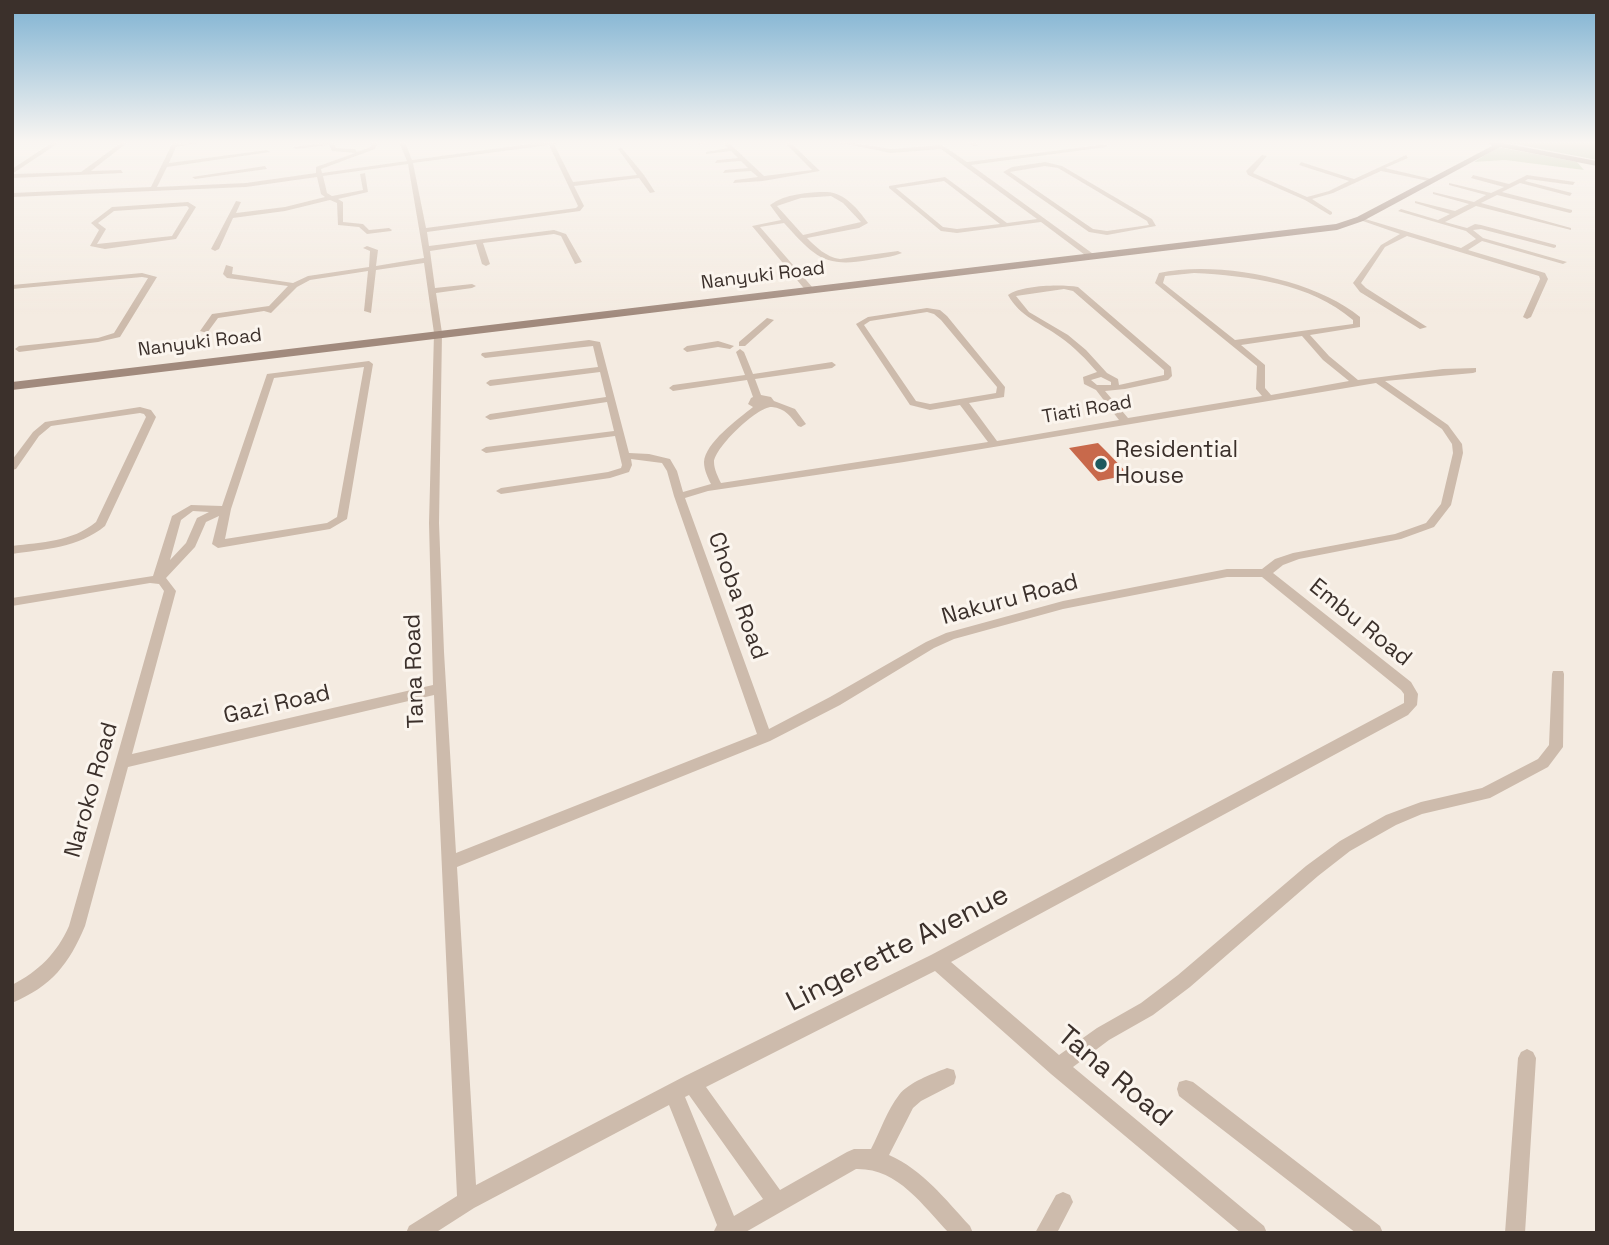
<!DOCTYPE html>
<html>
<head>
<meta charset="utf-8">
<style>
	body { margin:0 }
	#map { position:relative; width:1609px; height:1245px; overflow:hidden; background:#f4ebe1; font-family:"Space Grotesk",sans-serif }
	canvas { display:block }
	.frame { position:absolute; inset:0; border:14px solid #3b302b; pointer-events:none }
</style>
</head>
<body>
<div id="map">
<canvas width="1609" height="1245"></canvas>
<div class="frame"></div>
</div>
<script>
const ctx = document.querySelector('canvas').getContext('2d');
ctx.lineJoin = 'round';
function paint(path, color) {
  ctx.fillStyle = color;
  ctx.fill(path, 'evenodd');
}
function strokePath(path, color, width, dash) {
  ctx.strokeStyle = color;
  ctx.lineWidth = width;
  ctx.lineCap = dash ? 'butt' : 'round';
  ctx.setLineDash(dash || []);
  ctx.stroke(path);
}
function label(font, color, halo, rows, align = 'center') {
  ctx.font = font + ' "Space Grotesk",sans-serif';
  ctx.lineWidth = 6;
  ctx.setLineDash([]);
  ctx.textBaseline = 'middle';
  ctx.strokeStyle = halo;
  ctx.fillStyle = color;
  for (const [text, x, y, turn = 0] of rows) {
    ctx.save();
    ctx.translate(x, y);
    ctx.rotate((+turn || 0) * Math.PI / 180);
    ctx.textAlign = isNaN(turn) ? turn : align;
    if (halo) ctx.strokeText(text, 0, 0);
    ctx.fillText(text, 0, 0);
    ctx.restore();
  }
}
paint(new Path2D(`
	M1505 142H1597V160Z
	M1498 147 1577 162 1584 170 1505 160 1474 162Z`), '#b8c4a0');
paint(new Path2D(`
	M1098 443 1108 453 1129 475 1098 481 1069 448Z`), '#c8694b');
paint(new Path2D(`
	M53 142H60L12 174V169Z
	M122 142H128L91 171 121 170 123 173 12 178V174L81 172Z
	M173 142H179L178 144 207 142 176 147 169 163 267 150 270 152 167 167 157 187 246 183 316 173V167L355 153 332 151 329 145 296 149 293 147 333 142 336 148 355 149 357 152 371 147 372 142H378L375 149 321 169 322 173 407 161 399 142H405L412 160 544 142H558L554 144 573 182 637 175 618 149 621 147 644 175 655 192 650 193 639 178 574 186 584 206 580 211 427 232 429 246 554 230 566 234 582 262 575 264 561 236 554 234 483 243 490 264 486 266 482 264 476 244 430 251 435 288 472 284 476 286 472 288 436 293 442 333 439 523 444 652 456 853 757 734 674 496 667 471 662 463 631 459 632 465 629 472 610 478 501 494 496 491 501 488 608 472 621 468 622 465 615 436 486 453 481 450 486 447 614 431 607 402 490 420 485 417 490 414 606 397 600 372 490 386 486 383 490 380 598 367 593 346 485 358 481 355 482 353 589 340 600 342 629 453 649 454 670 459 677 471 683 492 711 484C708 478 704 470 704 462 705 443 738 419 753 407L748 404 751 398 753 397 747 380 673 391 669 388 673 385 745 375 736 352 740 349 744 352 753 374 832 362 836 365 832 368 755 379 761 395 771 397 774 401 795 409 806 424 801 427 798 426C791 417 785 408 772 407 758 406 715 447 714 462 714 469 718 477 721 483L988 442 960 405 930 410 910 405 856 324 868 317 927 308 940 310 947 316 1005 387 1004 397 969 403 997 441 1119 420 1096 390 1084 384 1083 377 1097 372C1086 359 1074 347 1060 337 1041 323 1020 317 1008 295 1022 285 1061 284 1078 287L1171 367 1172 376 1168 380 1125 389 1105 391 1128 418 1262 396 1256 389 1257 366 1155 283 1159 273C1217 260 1315 279 1360 317V327L1310 335 1329 356 1358 380 1443 369 1476 368V372L1473 373 1385 381 1448 425 1462 444 1463 453 1451 505 1434 527 1401 539 1299 559 1283 565 1273 573 1411 682 1418 694 1417 705 1408 715 951 962 1059 1055 1097 1028 1141 1003 1178 975 1306 866 1340 841 1386 815 1421 802 1482 788 1538 759 1549 745 1552 674 1553 671H1563L1564 674 1563 747 1548 767 1490 798 1422 814 1396 825 1350 851 1318 876 1190 987 1153 1015 1109 1040 1073 1067 1264 1226 1267 1233H1241L1051 1074 935 971 706 1087 780 1190 847 1152 854 1149H871C880 1132 887 1110 899 1095 909 1082 932 1074 947 1068L954 1070 956 1077 954 1084 921 1101 913 1108 889 1155C923 1170 945 1199 970 1226L973 1233H949C922 1205 898 1168 856 1169L744 1233H713L717 1225 669 1105 474 1208 435 1233H406L409 1226 457 1196 434 695 128 767 85 926C69 964 52 986 12 1003V985C39 971 57 953 69 926L164 591 159 584 150 583 12 606V598L153 576 172 516 191 505 222 506 267 374 369 361 373 364 347 519 330 529 218 548 212 544 219 516 206 522 195 547 166 578 176 591 132 754 433 685 429 523 434 333 424 263 376 270 371 313 364 311 368 271 310 280 297 287 271 313 264 311 218 318 207 333 200 331 212 314 269 306 288 286 227 278 223 274 226 265 233 267 232 274 293 283 308 276 369 267 370 251 363 248 367 246 378 250 376 266 424 258 408 164 323 176 327 193 332 196 363 190 360 174 365 173 368 192 338 199 343 202V222L363 224 369 230 389 228 392 230 391 231 367 234 359 227 338 225 337 203 330 200 285 211 233 218 219 249 215 251 211 249 236 201 241 202 236 213 285 207 325 197 321 194 317 177 246 187 12 197V193L151 187ZM549 145 578 206 576 208 426 228 413 163ZM1194 273C1249 276 1310 283 1353 320V324L1235 340 1163 283 1165 276ZM1064 289 1073 291 1164 370V375L1119 385 1118 379 1107 373 1086 350 1068 335 1029 312 1016 296ZM927 312 934 314 941 320 997 387 996 393 930 404 916 401 864 325 870 321ZM1302 336 1323 360 1349 381 1271 395 1265 388V365L1241 345ZM364 367 337 517 327 523 225 539 231 509 274 378ZM1101 377 1111 382V385H1097L1091 380ZM1376 383 1442 429 1452 444 1453 453 1441 504 1426 523 1395 534 1293 553 1275 559 1262 569H1227L1063 601 946 633 926 642 830 697 769 729 685 498 708 491 904 462ZM193 511 209 512 197 518 186 543 170 560 181 520ZM1227 577H1262L1401 690 1404 694V703L931 955 685 1076 476 1185 457 867 770 741 840 705 934 648 954 639 1063 609ZM689 1095 763 1199 734 1216 685 1097Z
	M697 142H709L699 145Z
	M722 142H728L764 176 812 170 784 142H790L820 171 763 181 733 183 735 180 758 177 751 171 723 173 725 170 748 168 741 161 715 163 717 160 738 158 731 151 706 154V152L728 148Z
	M835 142H847L891 149 942 145 967 162 1108 144 1106 147 971 165 1096 256 1089 258 1041 222 957 233 941 231 889 188V186L945 177 1007 223 1037 219 941 149 891 153ZM944 181 1000 224 957 229 943 227 896 188Z
	M967 142H974L978 145 973 146Z
	M1262 155 1267 156 1253 173 1307 197 1329 191 1349 181 1299 165 1301 162 1354 179 1406 155 1408 158 1385 168 1436 180 1433 182 1381 171 1333 193 1312 199 1332 212V214L1330 215 1305 200 1248 175 1246 171Z
	M1045 162 1062 166 1152 219 1156 226 1107 235 1089 232 1003 172 1012 167ZM1045 166 1058 168 1147 221 1149 225 1107 231 1093 229 1010 172Z
	M265 166 267 169 195 179 192 177Z
	M1473 175 1509 184 1527 175 1575 182 1573 185 1528 179 1525 181 1572 193 1570 196 1520 183 1502 192 1572 210V212L1570 213 1497 195 1481 203 1571 228V230L1476 206 1445 222 1467 228 1475 224 1481 225 1556 245V247L1554 248 1481 229 1473 230 1483 238 1567 262 1563 264 1482 241 1468 250 1545 273 1548 279 1531 317 1527 319 1523 317 1540 279 1539 276 1407 236 1385 247 1361 283 1366 288 1427 327 1420 329 1360 292 1353 283 1381 245 1400 234 1357 219 1362 218 1461 248 1476 239 1466 231 1398 211 1401 209 1438 220 1450 214 1415 203V201L1455 211 1469 204 1433 194V192L1474 202 1486 195 1449 185V183L1491 193 1504 187 1471 178Z
	M827 192C845 193 858 209 868 223L859 228 807 238C816 247 826 257 840 259L898 251 902 253C893 257 880 258 869 260 824 268 814 256 784 223L760 227 813 288V292H807L752 226 781 220 770 205C785 194 808 192 827 192ZM831 196 843 203 861 222 803 235 777 206 801 198Z
	M188 202 196 207 176 239 105 249 90 246 99 230 91 223 112 207ZM187 206 189 208 172 236 97 244 106 229 98 223 114 211Z
	M142 273 157 277 120 337 98 342 19 352 15 349 19 346 98 338 114 333 148 278 142 277 12 289V285Z
	M767 318 774 320 745 346H739V342Z
	M718 341 734 346 730 349 718 347 687 352 683 349 687 346Z
	M140 407 151 410 156 417 105 526C78 548 45 549 12 554V546C42 542 72 542 96 522L146 417 144 414 140 413 51 426 39 436 16 469 12 470V460L33 432 45 422Z
	M1527 1049 1533 1052 1536 1058 1525 1233H1505L1518 1058 1521 1052Z
	M1186 1080 1193 1082 1380 1226 1383 1233H1356L1179 1096 1177 1089 1179 1082Z
	M1063 1192 1070 1195 1073 1202 1057 1233H1035L1056 1195Z`), '#cdbbac');
paint(new Path2D(`
	M1497 142 1597 161V166L1500 147 1363 221 1337 230 12 390V382L1336 224 1357 217 1492 146 1487 142Z`), '#a18a7d');
const sky = ctx.createLinearGradient(0, 0, 0, 316);
sky.addColorStop(0, '#7eb2d2');
sky.addColorStop(0.45, '#faf6f2');
sky.addColorStop(1, '#faf6f200');
ctx.fillStyle = sky;
ctx.fillRect(0, 0, 1609, 316);
for (const [x, y, r, color] of [
	[1101,464,7,"#1f5a5e"]
]) {
  const dot = new Path2D();
  dot.arc(x, y, r, 0, 2 * Math.PI);
  ctx.fillStyle = color;
  ctx.fill(dot);
  strokePath(dot, '#fbf5ee', 2.5);
}
label('19px', '#3b302b', '#fbf5ee', [
	["Nanyuki Road",763,276,-7],
	["Nanyuki Road",200,343,-7],
	["Tiati Road",1087,410,-10]
]);
label('23px', '#3b302b', '#fbf5ee', [
	["Residential",1115,451],
	["House",1115,477]
], 'left');
label('23px', '#3b302b', '#fbf5ee', [
	["Choba Road",737,596,70],
	["Nakuru Road",1010,600,-15],
	["Embu Road",1360,623,39],
	["Tana Road",415,671,-92],
	["Gazi Road",277,705,-13],
	["Naroko Road",92,790,-74]
]);
label('28px', '#3b302b', '#fbf5ee', [
	["Lingerette Avenue",898,949,-27],
	["Tana Road",1114,1077,40]
]);
</script>
</body>
</html>
